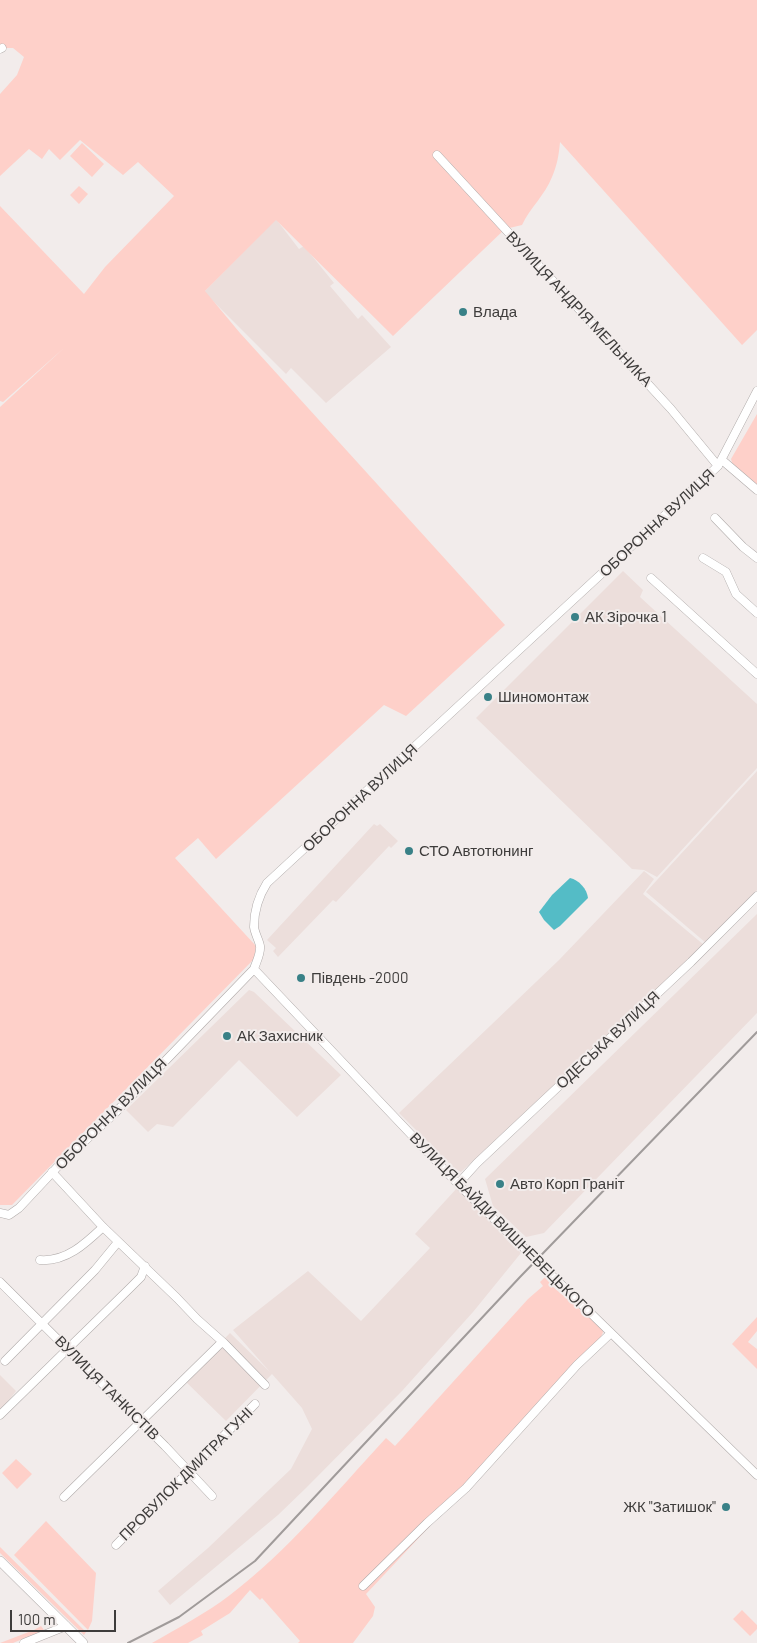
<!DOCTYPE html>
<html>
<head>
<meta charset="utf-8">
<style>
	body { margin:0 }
	#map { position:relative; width:757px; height:1643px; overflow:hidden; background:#f2eceb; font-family:Barlow,sans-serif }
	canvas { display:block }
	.scale { position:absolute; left:10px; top:1610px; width:106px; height:22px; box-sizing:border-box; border:2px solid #3e3c3b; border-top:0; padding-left:6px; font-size:15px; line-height:18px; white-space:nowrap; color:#3e3c3b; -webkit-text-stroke:4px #f2eceb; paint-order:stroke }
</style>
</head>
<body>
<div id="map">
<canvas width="757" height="1643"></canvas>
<div class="scale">100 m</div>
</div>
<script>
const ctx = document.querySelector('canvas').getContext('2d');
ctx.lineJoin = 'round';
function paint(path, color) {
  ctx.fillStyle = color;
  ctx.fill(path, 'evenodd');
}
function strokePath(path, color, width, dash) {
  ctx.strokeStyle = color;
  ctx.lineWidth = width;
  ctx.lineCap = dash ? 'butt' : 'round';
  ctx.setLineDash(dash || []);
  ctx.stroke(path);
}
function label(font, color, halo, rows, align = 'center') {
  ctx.font = font + ' Barlow,sans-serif';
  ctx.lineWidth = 4;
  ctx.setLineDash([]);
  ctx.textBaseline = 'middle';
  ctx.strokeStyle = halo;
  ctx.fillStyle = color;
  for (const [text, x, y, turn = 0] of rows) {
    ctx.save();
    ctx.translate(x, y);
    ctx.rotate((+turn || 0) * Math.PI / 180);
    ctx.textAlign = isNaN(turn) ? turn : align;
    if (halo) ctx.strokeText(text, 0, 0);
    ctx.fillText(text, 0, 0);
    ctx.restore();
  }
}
paint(new Path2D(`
	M276 219 299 249 304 246 334 283 330 286 358 319 362 315 391 347 326 403 291 368 286 374 204 292Z
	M623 571 643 590 640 597 757 704V768L657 877 644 870 632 869 476 718Z
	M757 771V890L706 943 646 892Z
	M374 824 377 826 380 824 398 841 391 848 389 846 336 902 333 900 278 957 273 951 276 948 267 940Z
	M644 871 654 879 643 894 704 945 461 1172 456 1170 399 1113 559 960Z
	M757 914V1013L544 1233 526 1237 493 1206 485 1179Z
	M249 990 254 992 341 1075 297 1117 239 1060 173 1127 157 1124 148 1132 126 1110Z
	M457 1188 521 1253 473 1312 402 1391 306 1488 278 1515 170 1605 158 1591 208 1548 291 1469 312 1429 302 1408 272 1374 226 1421 184 1380 230 1333 270 1372 233 1330 308 1271 361 1321 430 1248 415 1234Z
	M0 1375 16 1391 0 1412Z`), '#ecdedb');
paint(new Path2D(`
	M0 0H757V330L742 345 560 142C559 154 557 166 552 177 545 195 530 208 522 225L505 229 393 336 276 220 205 291 240 333 505 625 406 716 384 705 216 859 198 838 175 858 256 946 254 959 12 1205H0V407L64 348 3 402 0 401V206L84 294 105 267 174 196 138 162 123 175 80 140 60 160 49 149 42 159 29 149 0 176V94L17 75 24 57 13 48H2L0 46Z
	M82 143 104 164 92 177 70 156Z
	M79 186 88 194 79 204 70 195Z
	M757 414V488L733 466 731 459Z
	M545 1277 553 1287 602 1328 603 1332 601 1337 465 1487 426 1522 430 1526 366 1594 375 1607 373 1616 353 1643H298L300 1641 262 1598 260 1600 250 1590 230 1613 201 1631 203 1635 188 1643H152C178 1628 205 1614 230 1595 288 1551 336 1492 386 1438L395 1446 528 1299 543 1286 540 1282Z
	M757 1317V1331L748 1342 757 1349V1369L732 1344Z
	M16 1459 32 1474 17 1489 2 1473Z
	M46 1521 96 1573 92 1621 88 1630 14 1555Z
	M0 1547 86 1632 84 1635 0 1553Z
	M742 1610 757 1625V1629L750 1636 733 1619Z
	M41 1626 44 1630 13 1643H0L34 1630Z`), '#fed0c9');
paint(new Path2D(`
	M570 878C579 880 587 889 588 898L560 926 554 930 544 920 539 912 552 895Z`), '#54bcc6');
const minor = new Path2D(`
	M0 49 2 48
	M437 155 671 409 718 466
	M722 460 757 490
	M715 518 743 547 757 558
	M703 558 726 572 736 594 757 613
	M651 578 757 674
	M254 969 458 1184 757 1475
	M52 1172 103 1227 177 1298 197 1319 224 1343 265 1385
	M458 1184 477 1163 691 962 757 896
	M0 1213 9 1215 19 1208 62 1162 114 1114 254 969C256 962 261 954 260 946 259 940 255 934 254 927 254 911 258 897 267 883L718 466 757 391
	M40 1260C66 1262 85 1244 103 1227
	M0 1282 165 1446 212 1496
	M5 1361 95 1270 118 1242
	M0 1415 130 1288 141 1277 145 1266
	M64 1497 222 1342
	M116 1545 255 1404
	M363 1586 427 1523 466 1488 577 1365 611 1333
	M24 1643 66 1626`);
const major = new Path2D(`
	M0 1561 83 1643`);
strokePath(minor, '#b0abaa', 9);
strokePath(major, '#b0abaa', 10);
strokePath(minor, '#fff', 8);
strokePath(major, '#fff', 9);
strokePath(new Path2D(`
	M128 1643 179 1617 255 1561 520 1277 757 1032`), '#a09b9a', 2);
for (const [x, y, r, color] of [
	[463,312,5,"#398187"],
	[575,617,5,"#398187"],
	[488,697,5,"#398187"],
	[409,851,5,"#398187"],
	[301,978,5,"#398187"],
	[227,1036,5,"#398187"],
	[500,1184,5,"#398187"],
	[726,1507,5,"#398187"]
]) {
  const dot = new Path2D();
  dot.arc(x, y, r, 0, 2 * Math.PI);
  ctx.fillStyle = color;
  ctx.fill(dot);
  strokePath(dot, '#f2eceb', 2);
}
label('15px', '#3e3c3b', '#f2eceb', [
	["ВУЛИЦЯ АНДРІЯ МЕЛЬНИКА",579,309,47],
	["ОБОРОННА ВУЛИЦЯ",657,523,-43],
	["ОБОРОННА ВУЛИЦЯ",360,798,-43],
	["ОДЕСЬКА ВУЛИЦЯ",608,1040,-43],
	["ОБОРОННА ВУЛИЦЯ",111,1114,-45],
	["ВУЛИЦЯ БАЙДИ ВИШНЕВЕЦЬКОГО",502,1225,45],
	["ВУЛИЦЯ ТАНКІСТІВ",107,1388,45],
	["ПРОВУЛОК ДМИТРА ГУНІ",186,1474,-45]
]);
label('15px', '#3e3c3b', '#f2eceb', [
	["Влада",473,312],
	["АК Зірочка 1",585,617],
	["Шиномонтаж",498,697],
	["СТО Автотюнинг",419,851],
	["Південь -2000",311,978],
	["АК Захисник",237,1036],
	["Авто Корп Граніт",510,1184],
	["ЖК \"Затишок\"",716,1507,"right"]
], 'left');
</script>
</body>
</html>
